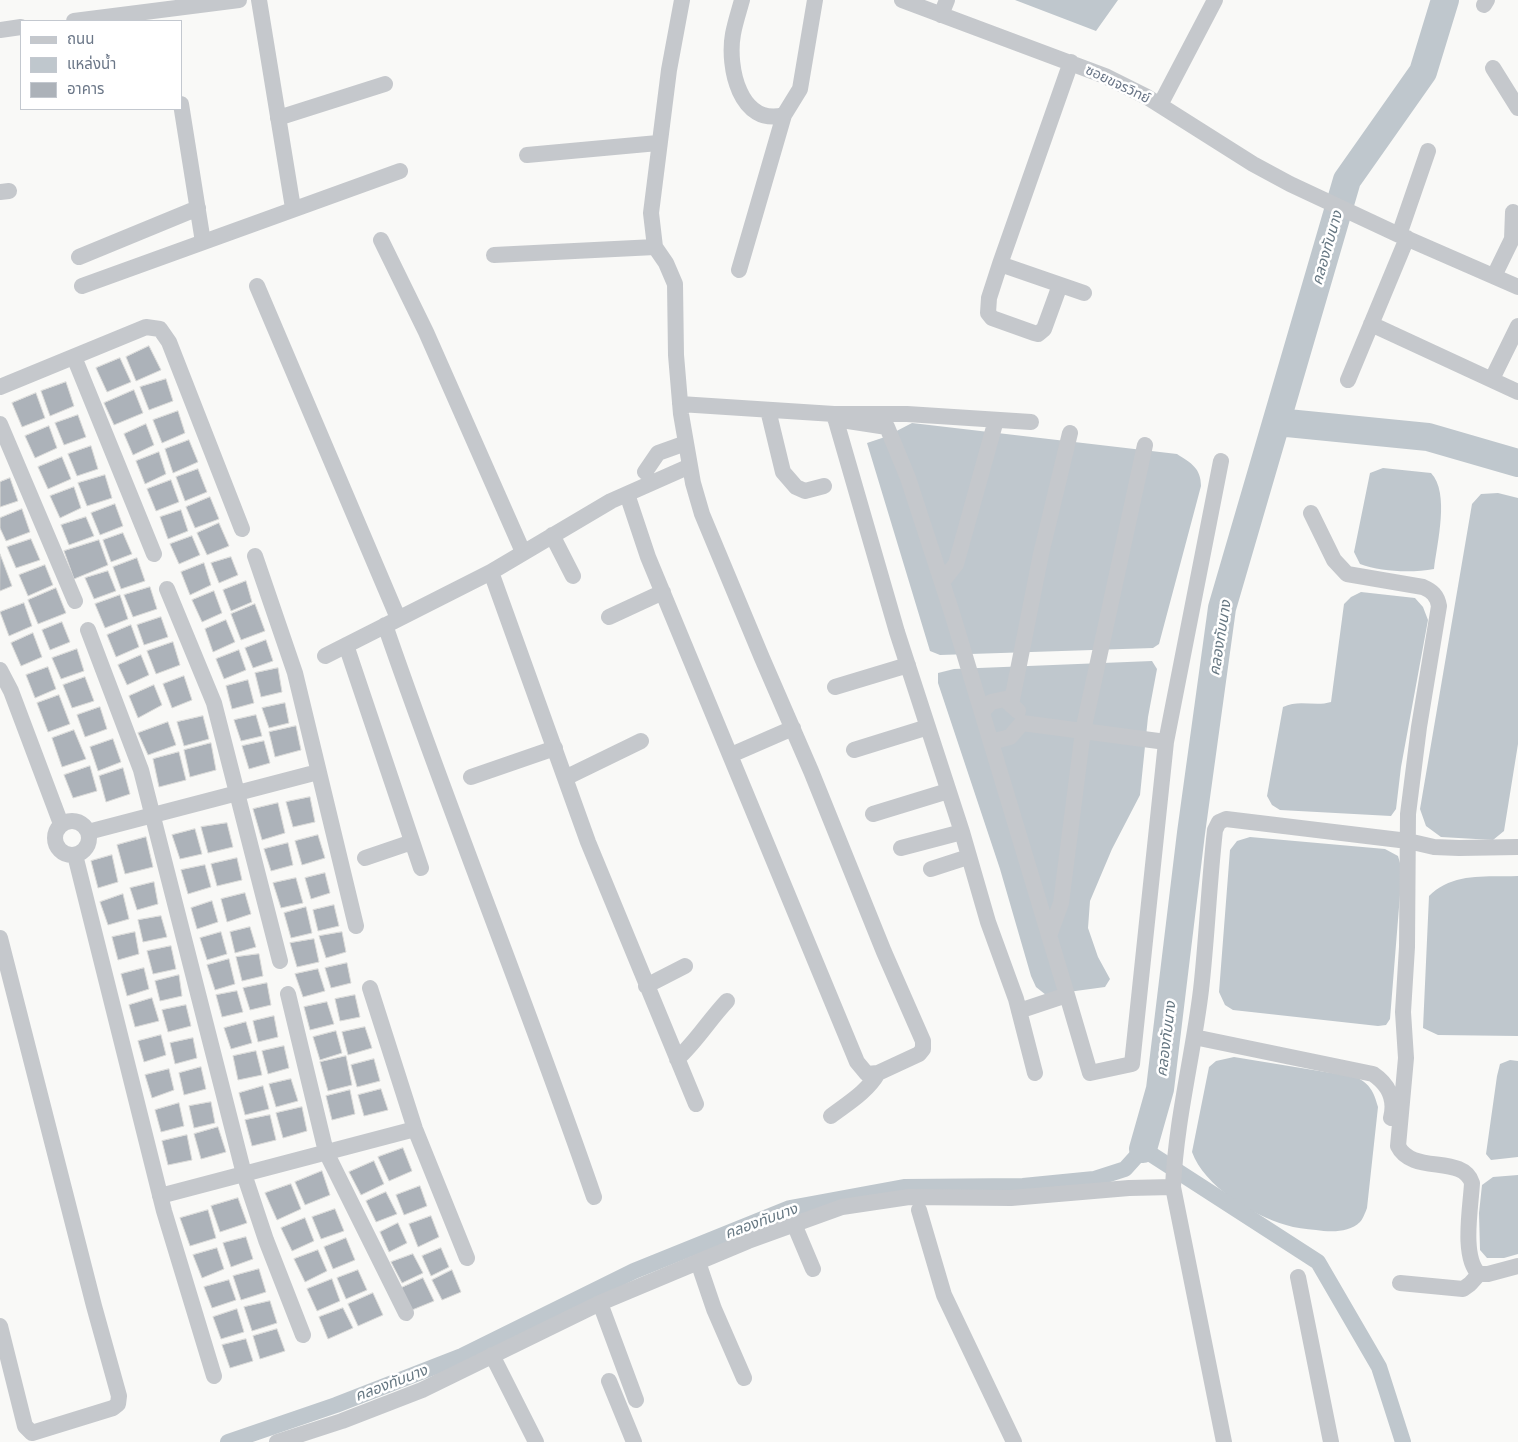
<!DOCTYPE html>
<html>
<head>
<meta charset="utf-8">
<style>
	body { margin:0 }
	#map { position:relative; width:1518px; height:1442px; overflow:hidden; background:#f9f9f7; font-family:Barlow,"Noto Sans Thai",sans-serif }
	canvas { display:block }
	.legend { position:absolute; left:20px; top:20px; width:162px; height:90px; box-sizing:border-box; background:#fff; border:1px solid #c3c8cf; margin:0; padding:6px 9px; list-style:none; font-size:15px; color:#6a7687 }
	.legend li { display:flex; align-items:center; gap:10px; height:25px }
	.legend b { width:25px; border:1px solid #c3c8cf }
</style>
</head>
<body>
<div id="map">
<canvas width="1518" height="1442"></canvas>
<ul class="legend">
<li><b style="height:6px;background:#c5c8cc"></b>ถนน</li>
<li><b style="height:14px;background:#bfc7cd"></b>แหล่งน้ำ</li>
<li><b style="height:14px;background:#acb2b9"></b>อาคาร</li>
</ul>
</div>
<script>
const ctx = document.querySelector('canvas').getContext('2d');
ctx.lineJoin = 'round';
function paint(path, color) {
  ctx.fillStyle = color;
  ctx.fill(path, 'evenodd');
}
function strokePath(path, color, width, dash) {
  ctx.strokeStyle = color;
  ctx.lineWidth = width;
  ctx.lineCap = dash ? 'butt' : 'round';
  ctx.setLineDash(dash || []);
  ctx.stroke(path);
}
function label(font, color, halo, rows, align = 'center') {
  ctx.font = font + ' Barlow,"Noto Sans Thai",sans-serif';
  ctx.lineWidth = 5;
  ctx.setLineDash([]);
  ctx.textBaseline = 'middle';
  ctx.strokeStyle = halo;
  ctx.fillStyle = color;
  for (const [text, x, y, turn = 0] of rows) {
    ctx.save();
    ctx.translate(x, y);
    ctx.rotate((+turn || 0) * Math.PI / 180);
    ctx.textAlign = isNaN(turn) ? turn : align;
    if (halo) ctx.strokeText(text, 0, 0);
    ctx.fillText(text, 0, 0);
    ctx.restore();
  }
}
paint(new Path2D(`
	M1015 0H1118L1096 31Z
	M912 423 1177 454C1191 463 1201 468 1201 486L1159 644 1153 648 940 655 930 651 867 443 885 437Z
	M1383 468 1431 473C1450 493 1437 543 1434 569 1412 573 1381 572 1360 564L1354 552 1370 473Z
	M1498 493 1518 498V744L1504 831 1493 840 1441 837 1426 826 1420 809 1472 504 1481 494Z
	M1361 592 1415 598 1423 607 1428 620 1401 767 1396 809 1391 816 1280 810 1272 805 1267 796 1283 707C1299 699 1315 707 1331 702L1344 604 1351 597Z
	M1152 661 1157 669 1148 717 1140 795 1112 849 1090 901 1088 928 1098 957 1110 979 1105 987 1046 995 1036 987 1031 976 1000 869 938 683V673L954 669Z
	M1250 837 1385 849 1398 856 1402 870 1390 1019 1386 1025 1378 1026 1233 1010 1225 1005 1219 992 1230 850 1237 841Z
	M1518 876V1036L1438 1035 1423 1028 1429 896C1452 872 1487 877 1518 876Z
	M1234 1057 1356 1077C1370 1084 1374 1092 1378 1107L1367 1208C1365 1213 1363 1219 1360 1222 1349 1233 1330 1232 1316 1230 1306 1229 1295 1228 1286 1225 1252 1215 1204 1186 1192 1152L1209 1067 1216 1061Z
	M1510 1060 1518 1061V1157L1491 1160 1486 1154 1497 1076 1500 1064Z
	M1518 1175V1254L1504 1258H1487L1480 1250 1479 1213 1482 1185 1493 1177Z`), '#bfc7cd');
strokePath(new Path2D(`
	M228 1442 336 1405 462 1356 634 1271 790 1208 904 1187 1023 1186 1094 1179 1125 1169 1143 1149 1318 1262 1379 1367 1403 1442`), '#bfc7cd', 16);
strokePath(new Path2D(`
	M1277 422 1428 437 1518 463
	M1143 1149 1160 1089 1191 833 1222 608 1347 180 1423 72 1445 0`), '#bfc7cd', 28);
const building = new Path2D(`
	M149 346 161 370 136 381 126 357Z
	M120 358 131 382 107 392 96 368Z
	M166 379 173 401 149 410 140 387Z
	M66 382 74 406 50 416 41 391Z
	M134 390 143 413 114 425 104 403Z
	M36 393 45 418 22 427 12 403Z
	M178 411 185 433 162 443 153 420Z
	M78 415 86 437 64 445 55 423Z
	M146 424 154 445 133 455 124 434Z
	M49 426 57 448 35 458 25 436Z
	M189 440 198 462 173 473 165 449Z
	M91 446 98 469 77 476 68 454Z
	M159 452 166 474 145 484 136 461Z
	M62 457 71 479 48 489 38 467Z
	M198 469 207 492 185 501 176 477Z
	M105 475 112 498 87 506 78 483Z
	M10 478 18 501 0 507V482Z
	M171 480 179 502 156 511 147 489Z
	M74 487 81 508 60 518 50 496Z
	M210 497 219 519 195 528 186 507Z
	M115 504 123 526 100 535 91 513Z
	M22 509 30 532 6 541 0 528V518Z
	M181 510 188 531 168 539 160 517Z
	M86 517 94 536 69 545 61 525Z
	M219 523 229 546 207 555 197 533Z
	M123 533 132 554 111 562 103 540Z
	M192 536 200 555 179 564 170 544Z
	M31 539 40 560 16 568 7 547Z
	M99 540 108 565 74 579 64 551Z
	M0 554 12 586 0 591Z
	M231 557 238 575 219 583 211 563Z
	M137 558 145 581 121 589 113 567Z
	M204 563 211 585 190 595 181 572Z
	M45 565 53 585 28 596 19 575Z
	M108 571 116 591 94 599 85 578Z
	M246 581 252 602 231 611 223 590Z
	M150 587 157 609 133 617 124 595Z
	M56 588 66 613 38 624 28 600Z
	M214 591 222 613 202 622 192 600Z
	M120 595 128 619 105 628 95 604Z
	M24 603 32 626 9 636 0 612Z
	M255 604 265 631 241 640 231 614Z
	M161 617 168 637 144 645 137 625Z
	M226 620 235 642 213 652 205 629Z
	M62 622 70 642 50 650 42 630Z
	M131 625 139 647 116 657 107 635Z
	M33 633 42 657 21 666 11 643Z
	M266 640 273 661 253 668 245 648Z
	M173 642 180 665 156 674 147 651Z
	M77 649 84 671 61 679 52 658Z
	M239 650 246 670 224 679 216 659Z
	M141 655 149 675 127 685 118 665Z
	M48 667 56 689 35 698 26 675Z
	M278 668 282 692 261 697 255 673Z
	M184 676 192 700 172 708 163 684Z
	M85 677 94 701 72 708 63 685Z
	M248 680 254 703 232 709 226 686Z
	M154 685 162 705 138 718 129 696Z
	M59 695 70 724 48 732 37 703Z
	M285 703 289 723 269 728 262 708Z
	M100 707 107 729 85 737 77 715Z
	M256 715 262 736 241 741 234 720Z
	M203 716 209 739 184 746 177 722Z
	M168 722 176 745 148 755 138 733Z
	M296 726 301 750 275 757 269 732Z
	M74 730 86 759 62 767 52 738Z
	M113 739 121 762 98 771 90 747Z
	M264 741 270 763 249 769 242 746Z
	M211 743 216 770 190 777 184 750Z
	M179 752 186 780 159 787 153 759Z
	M90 766 97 791 73 798 64 775Z
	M123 768 130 794 106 802 99 776Z
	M310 797 315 822 293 827 286 802Z
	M278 803 285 833 262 840 253 809Z
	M227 823 233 847 208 853 201 827Z
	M195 829 202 854 180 859 172 835Z
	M318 835 325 858 302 865 295 841Z
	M146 837 153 867 125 874 117 845Z
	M288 843 293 865 271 871 264 849Z
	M112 855 118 882 98 888 91 861Z
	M237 858 242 880 217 886 211 864Z
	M205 865 211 887 188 894 181 870Z
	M325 873 330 893 311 899 305 878Z
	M296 878 303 903 281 908 273 883Z
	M154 882 158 904 137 910 130 888Z
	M245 893 251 914 227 922 221 899Z
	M123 894 129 919 108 925 100 902Z
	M212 901 218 922 197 929 191 908Z
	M334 905 339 926 318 931 313 910Z
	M306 907 312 933 291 938 284 913Z
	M161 916 167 937 143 942 138 920Z
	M250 927 256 947 235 953 230 932Z
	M135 932 139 954 118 960 112 937Z
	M221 932 227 954 207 960 200 938Z
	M342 932 346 952 326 958 319 936Z
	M314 939 319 962 297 967 290 943Z
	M171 946 176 969 153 974 147 951Z
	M259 954 263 976 242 981 236 957Z
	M229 959 235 984 215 990 207 965Z
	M347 963 351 983 331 988 325 968Z
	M144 968 149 989 127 996 121 974Z
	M318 969 325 991 303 997 295 974Z
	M179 975 182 996 160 1001 155 981Z
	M267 983 271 1005 250 1010 243 988Z
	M237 991 243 1012 222 1017 216 995Z
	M355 995 360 1017 340 1021 335 999Z
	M152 998 159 1021 135 1027 129 1005Z
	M327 1002 334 1024 310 1030 304 1007Z
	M186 1005 191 1026 168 1032 162 1010Z
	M274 1016 278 1037 258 1042 253 1021Z
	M246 1022 252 1043 231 1049 224 1028Z
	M365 1027 372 1048 348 1055 342 1032Z
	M336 1031 342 1053 320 1060 313 1037Z
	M161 1035 166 1055 144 1062 138 1041Z
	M193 1038 197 1058 175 1064 170 1043Z
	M284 1046 289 1068 268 1074 262 1051Z
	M256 1051 262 1075 238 1080 233 1056Z
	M346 1056 352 1085 328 1091 320 1062Z
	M374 1059 380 1081 357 1087 351 1065Z
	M201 1067 206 1089 184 1095 179 1073Z
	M169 1069 174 1090 152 1098 145 1075Z
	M291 1079 298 1101 276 1107 269 1084Z
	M263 1086 269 1109 245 1115 239 1093Z
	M381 1089 388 1110 364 1116 358 1095Z
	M350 1090 355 1114 332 1120 326 1096Z
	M211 1102 215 1123 194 1128 189 1106Z
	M179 1103 184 1126 161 1132 155 1110Z
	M302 1107 307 1131 283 1138 276 1113Z
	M270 1115 276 1140 252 1146 245 1120Z
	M218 1127 226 1152 201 1159 194 1134Z
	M187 1135 192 1160 168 1165 162 1141Z
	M403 1148 412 1171 389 1181 378 1157Z
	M374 1161 384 1184 361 1195 349 1172Z
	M322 1171 330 1195 305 1205 295 1182Z
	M291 1184 301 1209 277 1220 265 1193Z
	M420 1186 427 1206 404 1215 396 1195Z
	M386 1192 397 1214 376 1222 366 1201Z
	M238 1198 247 1223 220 1232 211 1206Z
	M335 1209 344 1231 321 1239 312 1217Z
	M208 1210 216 1238 190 1246 180 1218Z
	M431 1216 439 1237 418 1247 409 1224Z
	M305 1218 314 1241 292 1251 281 1228Z
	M398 1223 407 1243 389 1252 380 1232Z
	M246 1237 253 1259 231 1267 223 1243Z
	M346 1238 355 1260 333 1269 324 1247Z
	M217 1248 224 1269 202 1278 193 1255Z
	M441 1248 449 1267 431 1276 422 1256Z
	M318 1250 327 1271 305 1282 294 1259Z
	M413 1254 423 1273 402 1283 391 1262Z
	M259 1269 266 1292 241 1300 233 1276Z
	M358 1270 367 1290 346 1299 337 1278Z
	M452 1270 461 1292 442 1300 432 1280Z
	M423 1278 434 1301 412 1310 401 1288Z
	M332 1279 340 1301 317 1311 307 1289Z
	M229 1280 236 1300 212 1308 204 1287Z
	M373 1293 383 1315 358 1326 348 1304Z
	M270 1301 277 1323 252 1331 244 1307Z
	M343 1308 353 1328 328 1339 319 1317Z
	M237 1309 244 1332 221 1339 213 1317Z
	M277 1329 285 1351 260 1359 253 1336Z
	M246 1339 253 1361 230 1368 222 1345Z`);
paint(building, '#acb2b9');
strokePath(building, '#dbdbd9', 1);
strokePath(new Path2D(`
	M259 0 293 208
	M742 0C739 11 735 23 733 34 727 67 740 127 784 115
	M902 0 1105 76 1147 97 1253 164 1290 184 1399 235 1518 287
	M1484 5 1487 0
	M941 15 947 0
	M74 21 239 0
	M0 30 21 27
	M1071 62 1000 264 1084 293
	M1493 68 1518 108
	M181 104 203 242
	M1160 105 1215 0
	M278 118 385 84
	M527 155 658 143
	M0 192 9 191
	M1399 235 1428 151
	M381 240 426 332 523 552
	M494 255 655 247
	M79 257 198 208
	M1000 264 989 298 988 313 992 318 1034 333 1038 334 1044 329 1060 285
	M739 270 784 115 800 89 815 0
	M1494 276 1512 239 1513 212
	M82 286 400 171
	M257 286 398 618
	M1371 324 1518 392
	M74 357 154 554
	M1492 379 1518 326
	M1348 380 1407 238
	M0 387 146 327 160 329 169 342 242 529
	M680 404 834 414H907L1031 422
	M768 410 783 472 796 487 805 491 824 486
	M834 414 897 632 962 832 988 922 1016 999 1035 1073
	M835 419 887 427 908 478 952 613 1067 995 1019 1011
	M0 424 75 601
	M645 472 658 453 686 443
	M627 494 648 557 857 1062 867 1074 878 1073 919 1054 923 1049V1041L884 952 811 771 762 658 702 514 693 483 681 414 676 355 675 284 666 263 655 247 651 213 669 70 682 0
	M1311 513 1334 560 1347 574 1423 587C1432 591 1437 595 1439 606L1419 727 1408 814 1407 947 1403 1012 1406 1058 1398 1146C1412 1175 1463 1154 1472 1183 1471 1206 1461 1257 1479 1274H1488L1518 1266
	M552 535 573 576
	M255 556 295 673 356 926
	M491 572 588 842 696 1104
	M942 582 956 564 996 420
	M167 589 214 703 280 961
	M609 617 663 592
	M385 625C451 817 528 1005 594 1197
	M88 630 141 770 244 1174 266 1240 303 1335
	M346 645 421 868
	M325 656 491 572 611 501 690 466
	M0 670 11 691 61 824
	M835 687 908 665
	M1011 705 1041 554 1070 433
	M982 712 991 702 1005 699 1018 711
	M991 742 1010 737 1022 723 1166 742
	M854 750 928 727
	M731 755 793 728
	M471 777 555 748
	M565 778 641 741
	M873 814 948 791
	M55 838a17 17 0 1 1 34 0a17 17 0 1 1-34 0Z
	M88 832 318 772
	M901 848 962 832
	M75 855 164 1211 214 1376
	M365 858 412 842
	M931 869 968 857
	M1049 936 1061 903 1083 731 1145 445
	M0 938 94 1306 119 1396 118 1404 113 1408 32 1433 25 1426 0 1326
	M646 986 685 966
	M370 988 415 1129 467 1258
	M288 994 326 1152 406 1313
	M1067 995 1090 1073 1132 1064 1166 742 1221 461
	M1194 1037 1373 1074C1388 1084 1396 1099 1391 1118
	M677 1059C696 1042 709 1020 727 1001
	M831 1116C848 1103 867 1092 878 1073
	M160 1196 415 1129
	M919 1210 944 1295 1014 1442
	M794 1224 813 1269
	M698 1262 714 1309 744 1378
	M1298 1277 1331 1442
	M1400 1283 1463 1289 1470 1284 1479 1274
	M600 1303 636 1400
	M492 1355 536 1442
	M609 1381 634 1442
	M277 1442 342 1421 422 1390 600 1303 748 1241 842 1207 909 1197 1011 1198 1129 1188 1173 1187
	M1224 1442 1173 1187C1176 1120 1193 1056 1201 990 1207 937 1209 883 1215 830L1219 822 1226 819 1408 841 1434 847 1459 848 1518 847`), '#c5c8cc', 16);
label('14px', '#6a7687', '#fff', [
	["ซอยขจรวิทย์",1118,84,26]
]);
label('italic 15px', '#667782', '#fff', [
	["คลองทับนาง",1327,248,-74],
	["คลองทับนาง",1220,638,-81],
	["คลองทับนาง",1166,1039,-83],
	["คลองทับนาง",761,1221,-20],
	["คลองทับนาง",391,1383,-21]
]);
</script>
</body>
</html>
